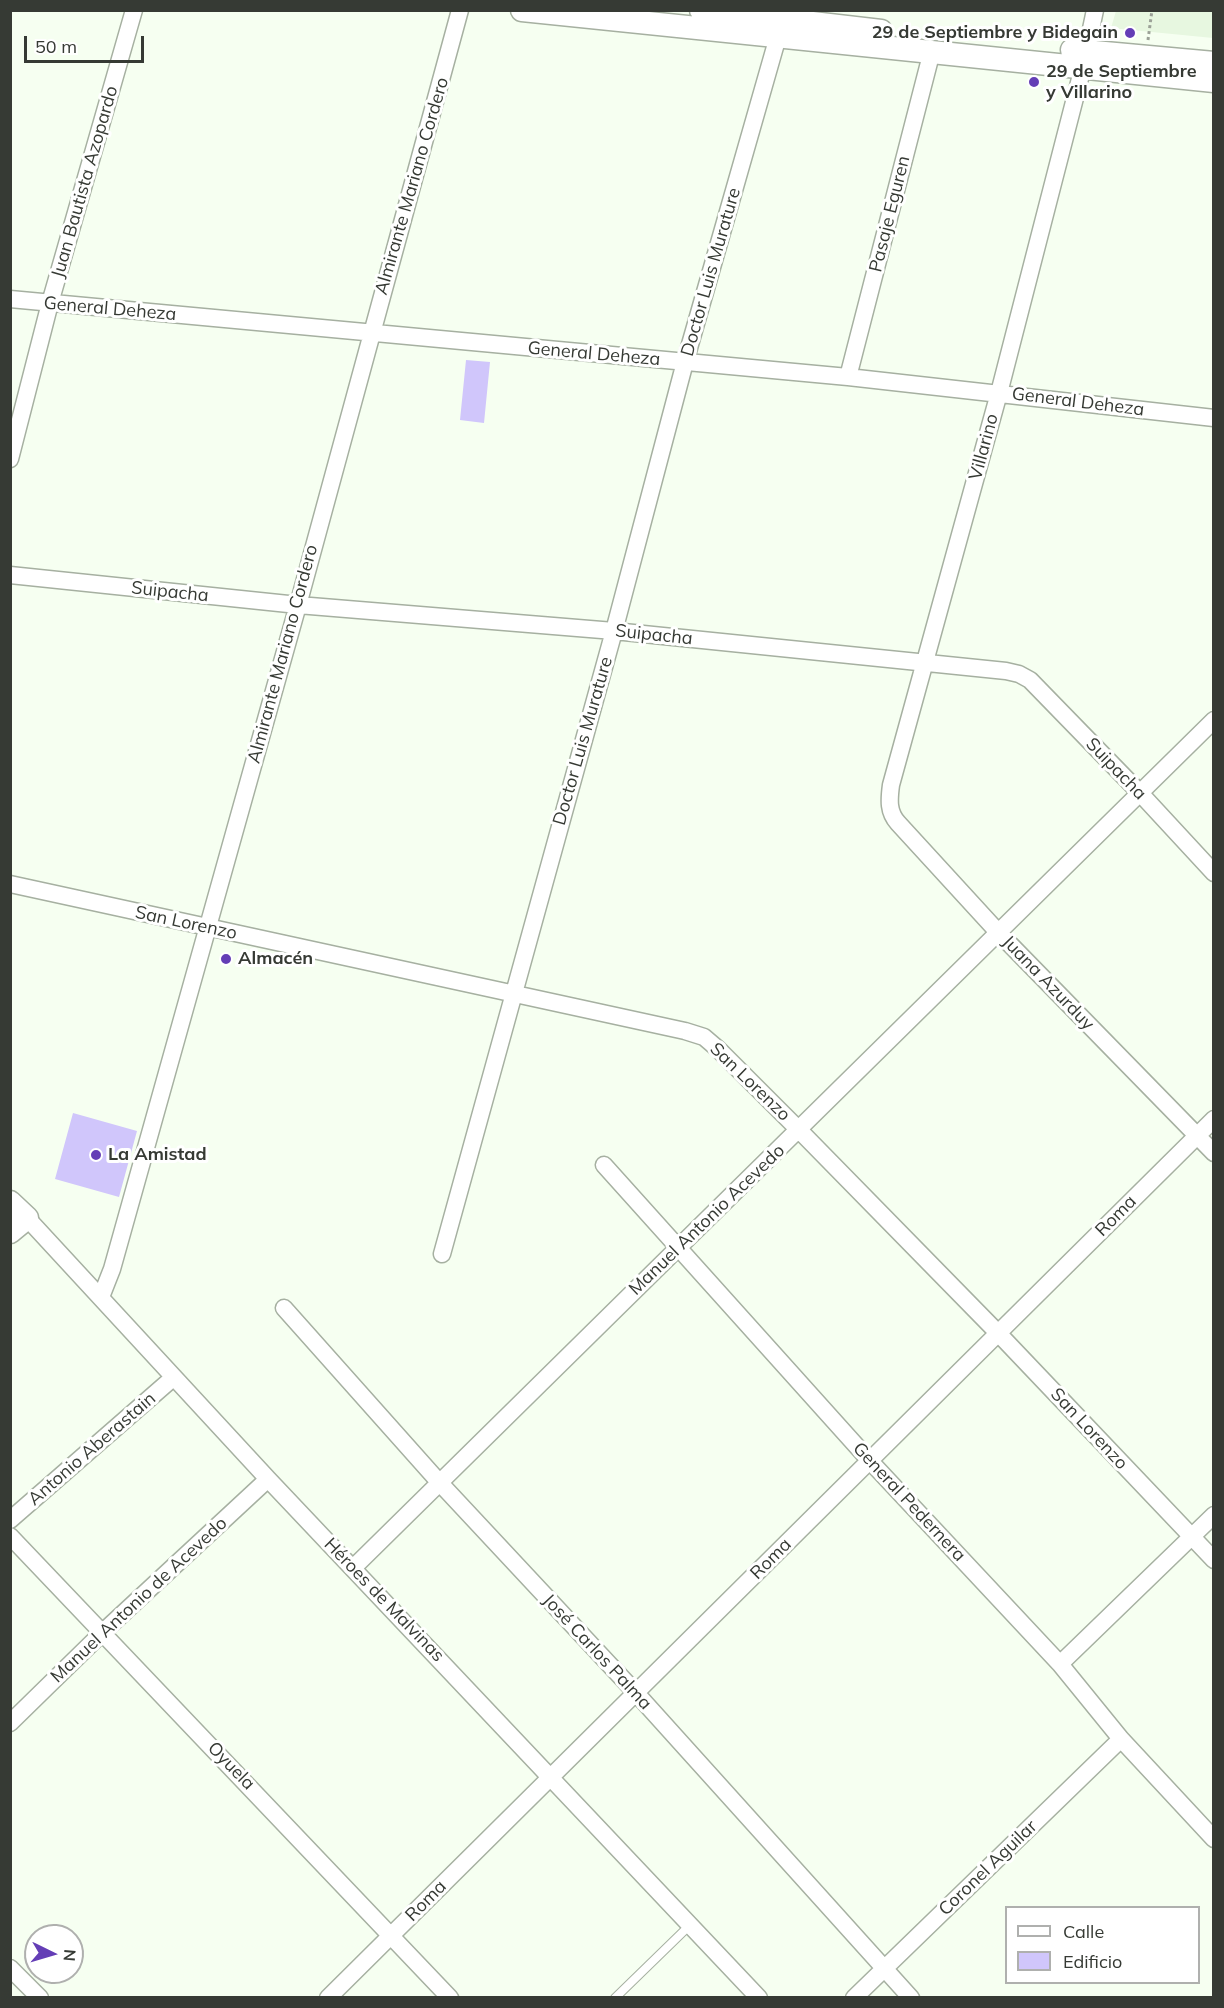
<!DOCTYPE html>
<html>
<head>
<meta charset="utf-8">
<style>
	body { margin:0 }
	#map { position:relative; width:1224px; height:2008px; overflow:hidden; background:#f6fff1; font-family:Mulish,sans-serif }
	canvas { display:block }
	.frame { position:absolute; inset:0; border:12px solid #363a34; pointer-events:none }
	.legend { position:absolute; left:1005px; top:1906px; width:195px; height:78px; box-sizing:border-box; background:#fff; border:2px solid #afb0ae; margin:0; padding:8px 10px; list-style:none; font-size:18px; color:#363a34 }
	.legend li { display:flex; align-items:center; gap:12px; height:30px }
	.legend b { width:30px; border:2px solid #afb0ae }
	.north { position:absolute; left:24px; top:1924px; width:60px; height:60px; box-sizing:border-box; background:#fff; border:2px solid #afb0ae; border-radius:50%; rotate:95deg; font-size:16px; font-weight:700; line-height:24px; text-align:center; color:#363a34 }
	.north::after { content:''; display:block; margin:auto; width:21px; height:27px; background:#643eb6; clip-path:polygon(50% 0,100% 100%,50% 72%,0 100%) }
	.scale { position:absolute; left:24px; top:36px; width:120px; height:27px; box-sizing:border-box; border:3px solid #363a34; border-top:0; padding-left:8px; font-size:18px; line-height:21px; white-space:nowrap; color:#363a34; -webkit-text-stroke:4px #fff; paint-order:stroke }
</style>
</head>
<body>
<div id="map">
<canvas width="1224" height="2008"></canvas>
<div class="frame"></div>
<ul class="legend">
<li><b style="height:8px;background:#fff"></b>Calle</li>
<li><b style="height:16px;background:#d0c6fb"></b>Edificio</li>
</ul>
<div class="north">N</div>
<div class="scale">50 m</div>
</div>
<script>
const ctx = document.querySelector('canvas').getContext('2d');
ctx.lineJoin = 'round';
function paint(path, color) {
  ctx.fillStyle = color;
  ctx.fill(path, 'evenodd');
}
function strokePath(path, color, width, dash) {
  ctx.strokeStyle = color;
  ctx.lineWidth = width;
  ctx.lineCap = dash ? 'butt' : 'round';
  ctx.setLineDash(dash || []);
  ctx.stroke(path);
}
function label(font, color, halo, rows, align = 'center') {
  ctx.font = font + ' Mulish,sans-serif';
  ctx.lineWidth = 6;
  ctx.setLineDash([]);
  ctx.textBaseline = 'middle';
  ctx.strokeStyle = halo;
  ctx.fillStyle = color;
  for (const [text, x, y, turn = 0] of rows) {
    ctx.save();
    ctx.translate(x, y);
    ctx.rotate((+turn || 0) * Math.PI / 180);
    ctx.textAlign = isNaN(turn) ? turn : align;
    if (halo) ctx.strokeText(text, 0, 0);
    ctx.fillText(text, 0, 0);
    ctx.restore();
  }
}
paint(new Path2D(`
	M1116 11H1213V38L1111 28Z`), '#e7f7e0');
paint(new Path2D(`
	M466 360 490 362 484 423 460 420Z
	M73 1113 137 1131 119 1197 55 1179Z`), '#d0c6fb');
const lane = new Path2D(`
	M615 1998 690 1925`);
const street = new Path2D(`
	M1095 10 1083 67 999 393 891 785C889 800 888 812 898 823L997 931 1214 1153
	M10 299 848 377 1214 418
	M848 377 932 51
	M10 459 50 303 134 10
	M10 575 298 605 614 631 1006 671 1019 674 1030 680 1140 793 1214 873
	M10 884 685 1031 704 1037 718 1049 799 1130 998 1333 1214 1560
	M604 1165 870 1461 1060 1664 1121 1739 1214 1839
	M27 1218 268 1479 759 1998
	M442 1254 614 631 685 362 781 26
	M101 1297 112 1269 298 605 460 10
	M284 1308 439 1482 636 1693 911 1998
	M10 1520 174 1377
	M10 1536 450 1998
	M353 1568 1214 720
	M1060 1664 1214 1515
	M10 1723 103 1632 268 1479
	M10 1968 40 1998
	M328 1998 1214 1119
	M854 1998 1121 1739`);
const secondary = new Path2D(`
	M522 10 1214 81
	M701 10 881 31
	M1072 50 1214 63
	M10 1202 27 1218 10 1232`);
strokePath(lane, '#a6b0a1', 10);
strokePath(street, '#a6b0a1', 19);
strokePath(secondary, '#a6b0a1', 25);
strokePath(new Path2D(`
	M1148 40 1152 10`), '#9ba197', 3, [3, 3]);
strokePath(lane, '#fff', 8);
strokePath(street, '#fff', 16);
strokePath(secondary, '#fff', 22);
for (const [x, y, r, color] of [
	[1130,33,6,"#643eb6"],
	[1034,82,6,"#643eb6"],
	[226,959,6,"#643eb6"],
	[96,1155,6,"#643eb6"]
]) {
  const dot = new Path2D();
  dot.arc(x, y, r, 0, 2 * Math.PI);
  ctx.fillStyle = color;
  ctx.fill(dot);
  strokePath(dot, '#fff', 2);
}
label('bold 18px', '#363a34', '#fff', [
	["29 de Septiembre y Bidegain",1118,33,"right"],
	["29 de Septiembre",1046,72],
	["y Villarino",1046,93],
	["Almacén",238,959],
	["La Amistad",108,1155]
], 'left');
label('18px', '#363a34', '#fff', [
	["Juan Bautista Azopardo",85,182,-74],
	["Almirante Mariano Cordero",412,186,-74],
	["Pasaje Eguren",890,214,-76],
	["Doctor Luis Murature",711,272,-74],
	["General Deheza",110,309,5],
	["General Deheza",594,354,5],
	["General Deheza",1078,402,7],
	["Villarino",984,447,-75],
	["Suipacha",170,592,6],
	["Suipacha",654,635,6],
	["Almirante Mariano Cordero",283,654,-75],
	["Doctor Luis Murature",583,741,-74],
	["Suipacha",1116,769,46],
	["San Lorenzo",186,923,12],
	["Juana Azurduy",1048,983,46],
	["San Lorenzo",750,1082,44],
	["Roma",1116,1216,-45],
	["Manuel Antonio Acevedo",707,1220,-44],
	["San Lorenzo",1089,1429,47],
	["Antonio Aberastain",92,1449,-41],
	["General Pedernera",909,1502,47],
	["Roma",771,1559,-45],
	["Manuel Antonio de Acevedo",139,1600,-43],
	["Héroes de Malvinas",384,1600,46],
	["José Carlos Palma",597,1652,47],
	["Oyuela",231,1766,46],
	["Coronel Aguilar",988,1868,-44],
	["Roma",426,1901,-45]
]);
</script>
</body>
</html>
